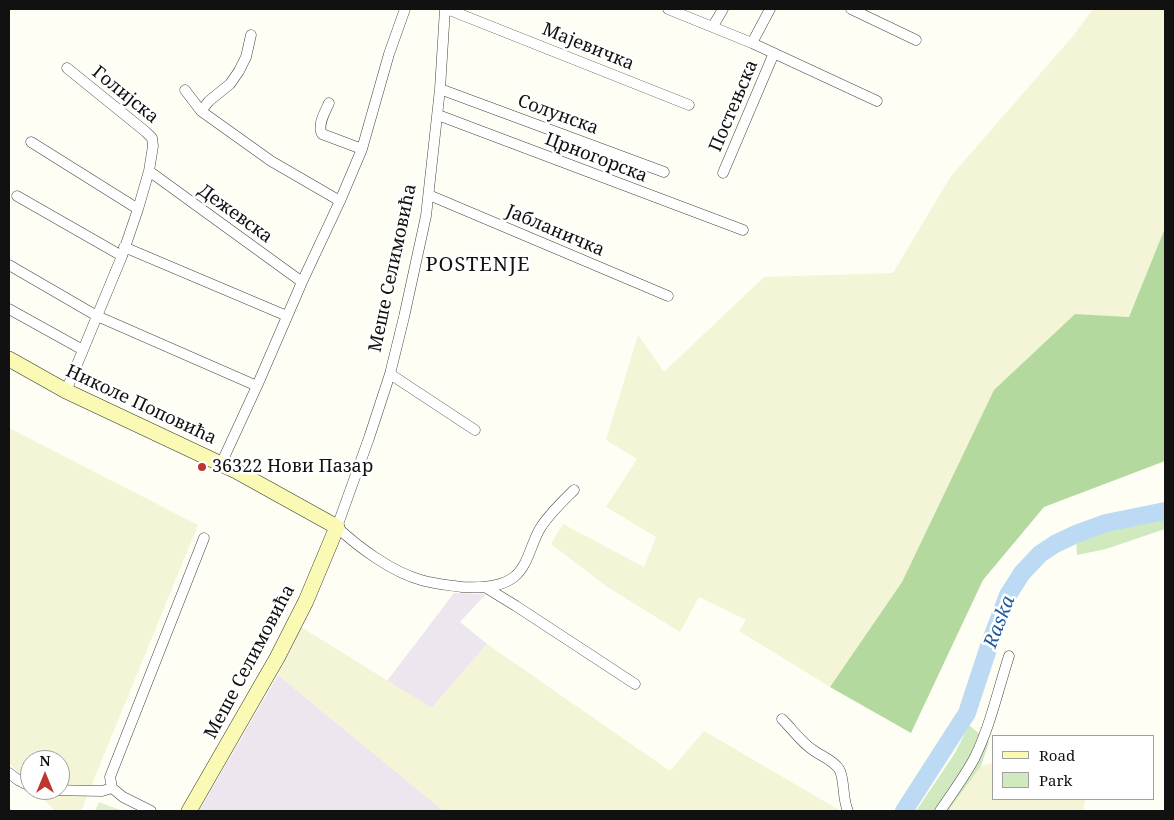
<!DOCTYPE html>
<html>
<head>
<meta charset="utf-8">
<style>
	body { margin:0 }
	#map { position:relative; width:1174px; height:820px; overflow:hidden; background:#fefef5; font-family:"Noto Serif",serif }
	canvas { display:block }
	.frame { position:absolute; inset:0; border:10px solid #111; pointer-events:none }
	.legend { position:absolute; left:992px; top:735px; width:162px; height:65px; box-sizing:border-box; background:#fff; border:1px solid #a0a0a0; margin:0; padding:6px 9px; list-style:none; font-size:15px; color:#111 }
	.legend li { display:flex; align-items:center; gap:10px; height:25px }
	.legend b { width:25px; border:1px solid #a0a0a0 }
	.north { position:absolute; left:20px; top:750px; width:50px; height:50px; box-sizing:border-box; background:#fff; border:1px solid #a0a0a0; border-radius:50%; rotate:0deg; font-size:14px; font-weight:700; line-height:20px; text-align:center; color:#111 }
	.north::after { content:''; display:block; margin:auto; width:18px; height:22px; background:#bc352e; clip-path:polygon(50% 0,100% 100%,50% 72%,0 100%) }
</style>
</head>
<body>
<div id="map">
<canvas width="1174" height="820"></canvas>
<div class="frame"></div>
<ul class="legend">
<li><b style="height:6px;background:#fbfab4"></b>Road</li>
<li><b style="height:14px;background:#d1e9bf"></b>Park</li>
</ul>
<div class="north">N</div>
</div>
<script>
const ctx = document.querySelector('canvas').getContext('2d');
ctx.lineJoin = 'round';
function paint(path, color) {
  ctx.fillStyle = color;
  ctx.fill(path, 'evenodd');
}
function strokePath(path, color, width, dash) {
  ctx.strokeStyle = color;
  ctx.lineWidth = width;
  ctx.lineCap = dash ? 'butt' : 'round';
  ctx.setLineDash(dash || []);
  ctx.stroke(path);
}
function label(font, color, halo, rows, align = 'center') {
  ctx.font = font + ' "Noto Serif",serif';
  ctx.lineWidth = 5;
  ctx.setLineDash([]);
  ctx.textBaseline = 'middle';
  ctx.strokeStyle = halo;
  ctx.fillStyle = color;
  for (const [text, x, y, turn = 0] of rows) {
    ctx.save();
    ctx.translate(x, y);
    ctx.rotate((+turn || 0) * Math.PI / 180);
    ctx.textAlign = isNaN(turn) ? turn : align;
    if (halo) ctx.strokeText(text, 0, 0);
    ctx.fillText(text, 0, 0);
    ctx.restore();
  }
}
paint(new Path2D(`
	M454 593 486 594 460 622 487 644 432 708 387 681Z
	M278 675 444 811H199Z`), '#eee6ef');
paint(new Path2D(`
	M1093 9H1165V228L1129 317 1075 314 995 390 902 582 830 687 739 631 746 620 699 597 680 632 606 586 551 544 563 524 644 567 656 537 606 507 637 459 606 440 638 335 664 372 764 277 893 273 951 176 1073 36Z
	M9 428 198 525 81 811H55L35 790H60V760H30V785L9 763Z
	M301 627 432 708 487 644 670 771 704 731 841 811H444L278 675Z
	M993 763V799H1085L1083 811H948L981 766Z`), '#f4f4d6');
paint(new Path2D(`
	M1165 511V529L1106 549 1077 555 1076 534 1106 523Z
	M969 725 989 742 981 766 948 811H916L955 753Z`), '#d1e9bf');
paint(new Path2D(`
	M1165 228V461L1044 507 983 580 911 733 830 687 902 582 994 390 1075 314 1129 317Z`), '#b4d99f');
paint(new Path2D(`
	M99 802 123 811H95Z`), '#e2f0d1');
strokePath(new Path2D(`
	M9 810V811`), '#4788c7', 3);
strokePath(new Path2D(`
	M904 811 967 713 990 643 1008 595 1022 573 1040 554 1055 544 1076 534 1106 523 1165 511`), '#bcdaf4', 18);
const minor = new Path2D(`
	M445 9 440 89 426 216 404 317 390 374 369 438 337 527C358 547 392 572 421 580 434 584 448 585 462 587 479 588 500 588 514 577 529 565 531 542 541 527 550 513 563 501 574 490
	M447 9 689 105
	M668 9 752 43 877 101
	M851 9 916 40
	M713 26 723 9
	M752 43 770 9
	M440 89 664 172
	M185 90 201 111 271 161 340 201
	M329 103C325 112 317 125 322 134L362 149
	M201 111 209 101 230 84 239 71 246 57 251 35
	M438 115 743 230
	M31 142 138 209
	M149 171 302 282 257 386 221 464
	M723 173 774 53
	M429 195 668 296
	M17 196 122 256
	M124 247 287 316
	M9 265 97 316 257 386
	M302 282 340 201 362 149 389 54 405 9
	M9 309 83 350
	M390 374 475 430
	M66 391 122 256 138 209 149 171 153 146 152 138 146 132 67 68
	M485 587 516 606 635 684
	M782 719C792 729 802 743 813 750 821 756 833 760 839 769 845 778 842 799 848 811
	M9 773 18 780 30 786
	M47 790 102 791 112 788
	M151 811 123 797 112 788 110 777 204 538
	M940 811C952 794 964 777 974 759 990 727 998 690 1009 656`);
const secondary = new Path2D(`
	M9 359 66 391 236 471 337 527 306 601 277 658 189 811`);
strokePath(minor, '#444', 11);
strokePath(secondary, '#333', 16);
strokePath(minor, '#fff', 10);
strokePath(secondary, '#fbfab4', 15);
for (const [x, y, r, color] of [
	[202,467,5,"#bc352e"]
]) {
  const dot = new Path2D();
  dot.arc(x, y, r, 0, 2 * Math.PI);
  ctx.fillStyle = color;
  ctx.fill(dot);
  strokePath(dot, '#fff', 2);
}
label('18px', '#111', '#fff', [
	["Мајевичка",588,47,22],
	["Голијска",125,95,39],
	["Постењска",734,106,-67],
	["Солунска",558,115,20],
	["Црногорска",596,158,21],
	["Дежевска",235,214,36],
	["Јабланичка",555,231,23],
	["Меше Селимовића",393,268,-78],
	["Николе Поповића",141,405,25],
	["Меше Селимовића",250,662,-62]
]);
label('18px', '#111', '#fff', [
	["36322 Нови Пазар",212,467]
], 'left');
label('italic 19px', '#1f5b9e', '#fff', [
	["Raska",1000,622,-69]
]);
ctx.letterSpacing = '1px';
label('20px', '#111', '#fff', [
	["POSTENJE",478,265]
]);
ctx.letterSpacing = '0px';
</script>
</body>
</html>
